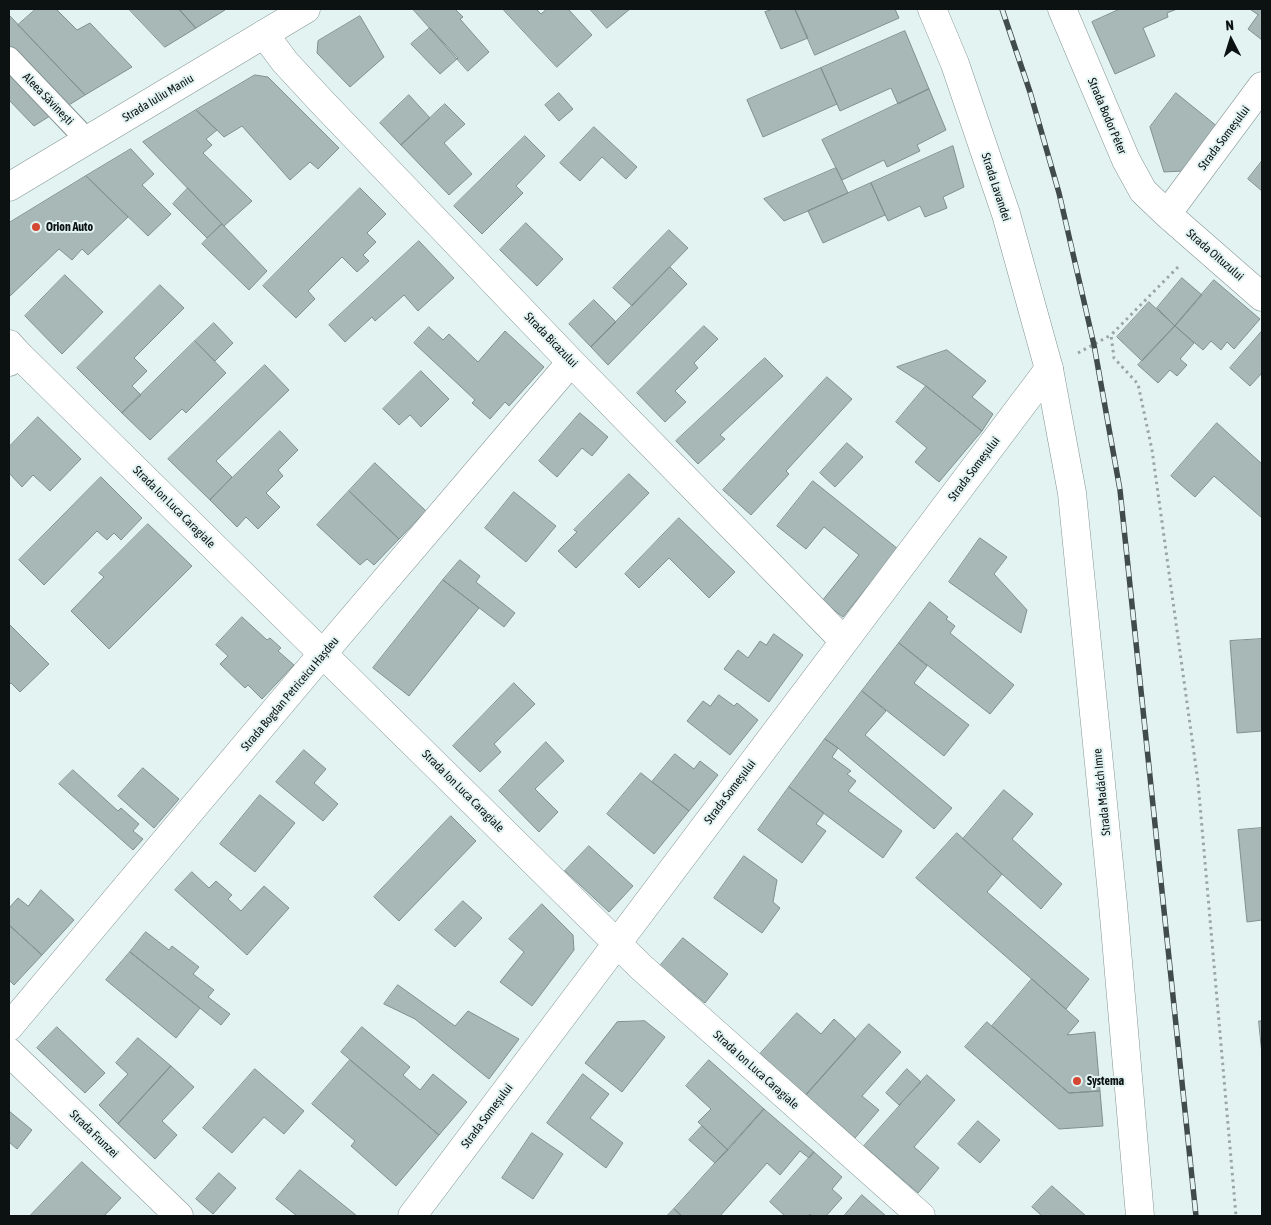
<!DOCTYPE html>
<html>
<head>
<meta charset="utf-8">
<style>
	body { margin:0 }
	#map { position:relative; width:1271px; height:1225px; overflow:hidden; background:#e2f3f2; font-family:"Asap Condensed",sans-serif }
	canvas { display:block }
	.frame { position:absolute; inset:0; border:10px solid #0c1212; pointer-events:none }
	.north { position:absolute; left:1206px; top:15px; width:50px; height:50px; -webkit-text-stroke:4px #e2f3f2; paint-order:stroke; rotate:355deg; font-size:14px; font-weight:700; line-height:20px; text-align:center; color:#0c1212 }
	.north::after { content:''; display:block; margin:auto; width:18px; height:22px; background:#0c1212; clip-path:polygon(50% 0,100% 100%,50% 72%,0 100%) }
</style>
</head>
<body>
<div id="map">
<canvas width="1271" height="1225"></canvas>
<div class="frame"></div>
<div class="north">N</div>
</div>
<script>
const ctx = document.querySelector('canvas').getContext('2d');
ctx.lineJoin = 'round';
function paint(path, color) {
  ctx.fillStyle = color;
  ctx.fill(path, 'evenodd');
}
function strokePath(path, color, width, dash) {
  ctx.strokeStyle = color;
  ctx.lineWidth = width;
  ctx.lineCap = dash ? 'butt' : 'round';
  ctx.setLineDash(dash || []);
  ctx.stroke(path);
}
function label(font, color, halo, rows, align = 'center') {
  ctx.font = font + ' "Asap Condensed",sans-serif';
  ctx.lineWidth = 4;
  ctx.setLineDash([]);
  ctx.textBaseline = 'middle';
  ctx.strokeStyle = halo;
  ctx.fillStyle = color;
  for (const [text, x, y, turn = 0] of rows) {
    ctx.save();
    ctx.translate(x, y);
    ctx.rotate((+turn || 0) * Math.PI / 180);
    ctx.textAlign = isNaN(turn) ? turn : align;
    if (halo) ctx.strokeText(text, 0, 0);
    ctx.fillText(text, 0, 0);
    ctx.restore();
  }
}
const building = new Path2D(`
	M36 9H56L77 30 90 23 132 67 85 95 18 25Z
	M129 9H179L196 28 165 47Z
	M179 9H224L225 10 196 28Z
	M413 9H455L463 17 460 19 489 52 468 71Z
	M503 9H536L541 14 547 9H568L592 35 557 67Z
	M590 9H630L607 28Z
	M774 9H795L808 38 781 49 765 12Z
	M795 9H895L899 18 815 55Z
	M1120 9H1177L1167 13 1168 17 1143 28 1155 56 1115 74 1092 22Z
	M1250 9H1262V40L1248 29 1258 15Z
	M9 15 85 95 64 108 9 51Z
	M360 16 384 57 350 87 317 53 318 41Z
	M430 28 458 58 440 74 411 44Z
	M905 31 929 89 898 104 891 88 840 111 821 68Z
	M9 67 53 114 34 126 9 100Z
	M821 68 837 104 763 137 747 100Z
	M255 75 268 77 339 148 318 169 310 162 290 180 242 126 224 137 196 110Z
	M929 89 946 130 917 145 920 151 887 167 884 160 842 180 822 140Z
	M559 93 573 109 559 121 545 105Z
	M1176 93 1218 127 1183 171 1164 172 1150 127Z
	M409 95 430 118 401 145 380 123Z
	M445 104 465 124 444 143 472 174 449 195 401 145Z
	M196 110 217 130 206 139 212 145 203 153 252 201 224 226 143 142Z
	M594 127 637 167 626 179 602 157 580 181 560 163Z
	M525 136 545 156 516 186 523 193 482 234 454 206Z
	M953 146 964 187 943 197 947 208 925 217 920 206 888 221 871 183Z
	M131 149 154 174 142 185 171 214 148 236 86 176Z
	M1262 161V191L1248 179Z
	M836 168 848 193 808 211 784 221 764 199Z
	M86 176 128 217 88 255 82 249 72 260 59 249 9 297V223Z
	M871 183 885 215 823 243 808 211Z
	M188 188 222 224 207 238 173 204Z
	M360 188 386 214 367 233 376 242 363 255 369 261 357 272 342 257 308 291 315 299 296 318 263 286Z
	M526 223 563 259 537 286 500 250Z
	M222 224 267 271 249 290 202 244Z
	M669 230 688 248 632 306 613 288Z
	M419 241 454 278 418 311 404 295 375 321 372 317 345 342 329 325Z
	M670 267 687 284 608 365 591 347Z
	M65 275 103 312 62 354 25 316Z
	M1182 278 1202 295 1175 326 1157 308Z
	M1214 280 1260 319 1234 349 1227 342 1221 350 1211 341 1203 350 1175 326Z
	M160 285 184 308 134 358 147 371 132 386 141 395 122 413 77 368Z
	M594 300 616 322 591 347 569 324Z
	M1149 302 1175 326 1142 361 1117 337Z
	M214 323 233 343 215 361 195 341Z
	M704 326 718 339 694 363 698 368 675 391 686 402 665 422 637 393Z
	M1175 326 1194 343 1180 359 1187 365 1177 376 1170 370 1158 383 1138 365Z
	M429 327 443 340 449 334 478 362 505 331 544 367 509 406 505 402 490 419 472 403 475 400 414 343Z
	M1262 331V373L1250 386 1230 368Z
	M195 341 226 373 186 413 182 409 150 440 122 413Z
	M947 350 986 381 972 397 993 414 982 431 926 386 897 367Z
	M765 358 783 376 720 435 725 439 698 464 676 441Z
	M265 365 289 390 216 461 232 477 210 500 168 459Z
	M421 371 449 399 421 427 410 415 399 425 383 409Z
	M827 377 852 399 786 471 789 474 751 515 723 490Z
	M926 386 982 431 939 482 915 462 927 448 896 422Z
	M580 413 608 437 592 456 582 448 557 477 539 461Z
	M38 417 81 459 50 491 33 475 22 487 9 473V447Z
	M1217 423 1262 464V518L1214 476 1195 497 1171 476Z
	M280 431 298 450 278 470 283 476 266 493 280 507 258 529 246 517 237 527 210 500Z
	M847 443 863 457 835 487 820 473Z
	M375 463 426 511 399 539 349 491Z
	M629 474 649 493 576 568 558 551 577 532 574 530Z
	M101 477 142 518 121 540 114 533 107 540 97 531 44 585 19 560Z
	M813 481 898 549 843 617 822 601 859 555 824 527 806 549 777 526Z
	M349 491 399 539 374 565 367 559 360 565 317 525Z
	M514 492 556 526 526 562 485 528Z
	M679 518 735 572 709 598 669 558 639 588 625 574Z
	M148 524 192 566 109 649 71 611 104 577 99 573Z
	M980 538 1007 557 994 574 1027 610 1021 633 949 582Z
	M460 560 480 576 476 582 515 613 504 627 443 580Z
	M443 580 479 608 409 696 373 668Z
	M930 602 948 617 946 619 955 626 950 633 1014 685 990 714 899 643Z
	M242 617 267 640 270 638 281 648 278 651 294 665 262 699 248 685 245 688 220 664 228 656 216 645Z
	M9 624 49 664 20 692 11 683 9 685Z
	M774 634 803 655 769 702 724 669 738 650 748 658 760 641 766 645Z
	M1262 639V731L1237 733 1230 641Z
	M899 643 927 666 914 683 969 725 944 756 862 691Z
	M514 683 535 704 494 744 501 752 480 772 453 746Z
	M862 691 886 711 865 735 952 808 934 829 838 748 825 739Z
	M719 695 734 706 737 703 758 720 730 755 687 721 703 701 710 706Z
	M825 739 838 748 832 757 851 771 847 774 856 781 848 791 902 831 883 858 789 787Z
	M546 742 564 761 535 789 558 812 539 832 499 791Z
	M304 750 326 769 314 783 338 804 323 821 276 782Z
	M675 754 694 769 700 761 718 775 689 811 652 782Z
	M143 768 179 799 154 828 118 796Z
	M73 770 118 811 121 808 139 824 133 831 143 839 133 850 59 784Z
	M641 773 689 811 654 854 607 814Z
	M789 787 824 813 816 824 826 831 802 863 758 830Z
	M1004 790 1033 814 1012 839 1062 884 1041 909 963 839Z
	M260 795 295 823 255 872 220 844Z
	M451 816 476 841 399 921 374 897Z
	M1262 828V920L1247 922 1238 830Z
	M957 833 1002 874 987 892 1089 979 1066 1009 916 878Z
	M589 846 633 886 609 912 565 871Z
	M744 856 777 880 773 902 780 908 762 933 714 898Z
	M192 872 209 888 216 881 232 895 228 899 241 911 264 886 289 908 247 955 175 890Z
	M41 890 74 920 42 955 9 925V908L18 898 28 906Z
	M463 901 482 918 455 947 435 930Z
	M542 904 573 935 574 950 532 1006 500 982 524 952 509 939Z
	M9 925 42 955 14 985 9 980Z
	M146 932 169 950 172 946 199 967 193 974 214 990 208 997 230 1014 221 1025 130 952Z
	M683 938 728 974 705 1003 660 966Z
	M130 952 200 1008 176 1038 106 980Z
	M1032 979 1079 1021 1067 1035 1095 1032 1100 1091 1069 1093 992 1026Z
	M398 985 455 1026 468 1011 519 1039 489 1079 415 1019 384 1004Z
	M797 1013 821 1034 834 1019 856 1039 806 1095 760 1054Z
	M645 1021 665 1037 622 1092 585 1063 617 1022Z
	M1259 1021H1262V1054Z
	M987 1022 1069 1093 1100 1091 1103 1126 1059 1129 965 1047Z
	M869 1024 901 1052 862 1096 879 1110 855 1138 806 1095Z
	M57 1027 105 1073 85 1093 37 1048Z
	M362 1027 410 1067 403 1075 420 1090 433 1074 467 1102 439 1135 341 1052Z
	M138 1038 171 1066 118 1124 99 1105 128 1074 116 1063Z
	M350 1060 439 1135 396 1186 351 1146 355 1141 312 1104Z
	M709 1060 764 1109 728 1150 698 1122 711 1109 686 1086Z
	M171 1066 194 1087 162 1121 177 1135 155 1159 118 1124Z
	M255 1069 304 1111 284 1134 264 1117 232 1153 203 1128Z
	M907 1069 921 1082 899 1105 886 1093Z
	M583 1074 609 1094 590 1118 623 1143 606 1168 547 1123Z
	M927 1075 955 1100 914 1147 939 1168 918 1193 864 1146Z
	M764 1109 814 1152 809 1158 800 1151 780 1175 767 1163 720 1216H682L674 1209Z
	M9 1111 32 1130 17 1149 9 1142Z
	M978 1121 1000 1140 980 1163 958 1144Z
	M702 1126 728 1150 715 1163 689 1140Z
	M532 1133 563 1154 533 1199 502 1178Z
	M814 1152 842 1177 832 1189 842 1198 826 1216H812L810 1214 808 1216H785L770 1202Z
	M82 1162 121 1198 104 1216H30Z
	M300 1170 357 1216H297L276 1199Z
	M219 1173 236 1188 213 1214 196 1199Z
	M1052 1186 1086 1216H1042L1032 1207Z
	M862 1195 886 1216H844Z
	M674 1209 682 1216H667Z`);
paint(building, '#a7b8b7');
strokePath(building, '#80908f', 1);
const service = new Path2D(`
	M9 58 87 140`);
const minor = new Path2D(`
	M1062 9 1126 160 1143 191 1167 214 1262 297
	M264 34 285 62 322 102 571 362 844 641
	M1167 214 1262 86
	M17 353 641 967 921 1216
	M9 1027 313 665 571 362
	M9 1052 179 1216
	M412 1216 1049 369`);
const tertiary = new Path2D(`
	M932 9 955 64 1006 214 1049 369 1072 493 1113 904 1140 1216
	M9 187 306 9
	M9 344 17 353 9 362`);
strokePath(service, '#859594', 24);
strokePath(minor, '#859594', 29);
strokePath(tertiary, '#859594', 29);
strokePath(new Path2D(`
	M1178 267 1111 335 1114 358 1138 384 1152 450 1198 782 1236 1216
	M1078 353 1111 335`), '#99a6a5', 3, [2.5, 4]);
strokePath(service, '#fff', 22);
strokePath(minor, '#fff', 28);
strokePath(tertiary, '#fff', 28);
const rail = new Path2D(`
	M1002 9 1030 92 1059 193 1094 345 1120 490 1196 1216`);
strokePath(rail, '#424b4b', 5.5);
strokePath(rail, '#e2f3f2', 4, [11]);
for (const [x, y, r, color] of [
	[36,227,5,"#d34733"],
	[1077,1081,5,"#d34733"]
]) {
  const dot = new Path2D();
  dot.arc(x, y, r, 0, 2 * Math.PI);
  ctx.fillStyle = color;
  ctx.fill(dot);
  strokePath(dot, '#e2f3f2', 2);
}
label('12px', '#0c1212', '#e2f3f2', [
	["Strada Iuliu Maniu",158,98,-31],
	["Aleea Săvinești",48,99,46],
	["Strada Bodor Péter",1107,116,67],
	["Strada Someșului",1224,138,-53],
	["Strada Lavandei",996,187,72],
	["Strada Oituzului",1215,255,41],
	["Strada Bicazului",551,340,46],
	["Strada Someșului",974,469,-53],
	["Strada Ion Luca Caragiale",174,507,45],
	["Strada Bogdan Petriceicu Hașdeu",290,694,-50],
	["Strada Ion Luca Caragiale",463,791,45],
	["Strada Someșului",730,792,-53],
	["Strada Madách Imre",1102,792,-96],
	["Strada Ion Luca Caragiale",756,1070,42],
	["Strada Someșului",487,1116,-53],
	["Strada Frunzei",94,1134,44]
]);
label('bold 12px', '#0c1212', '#e2f3f2', [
	["Orion Auto",46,227],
	["Systema",1087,1081]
], 'left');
</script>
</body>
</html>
